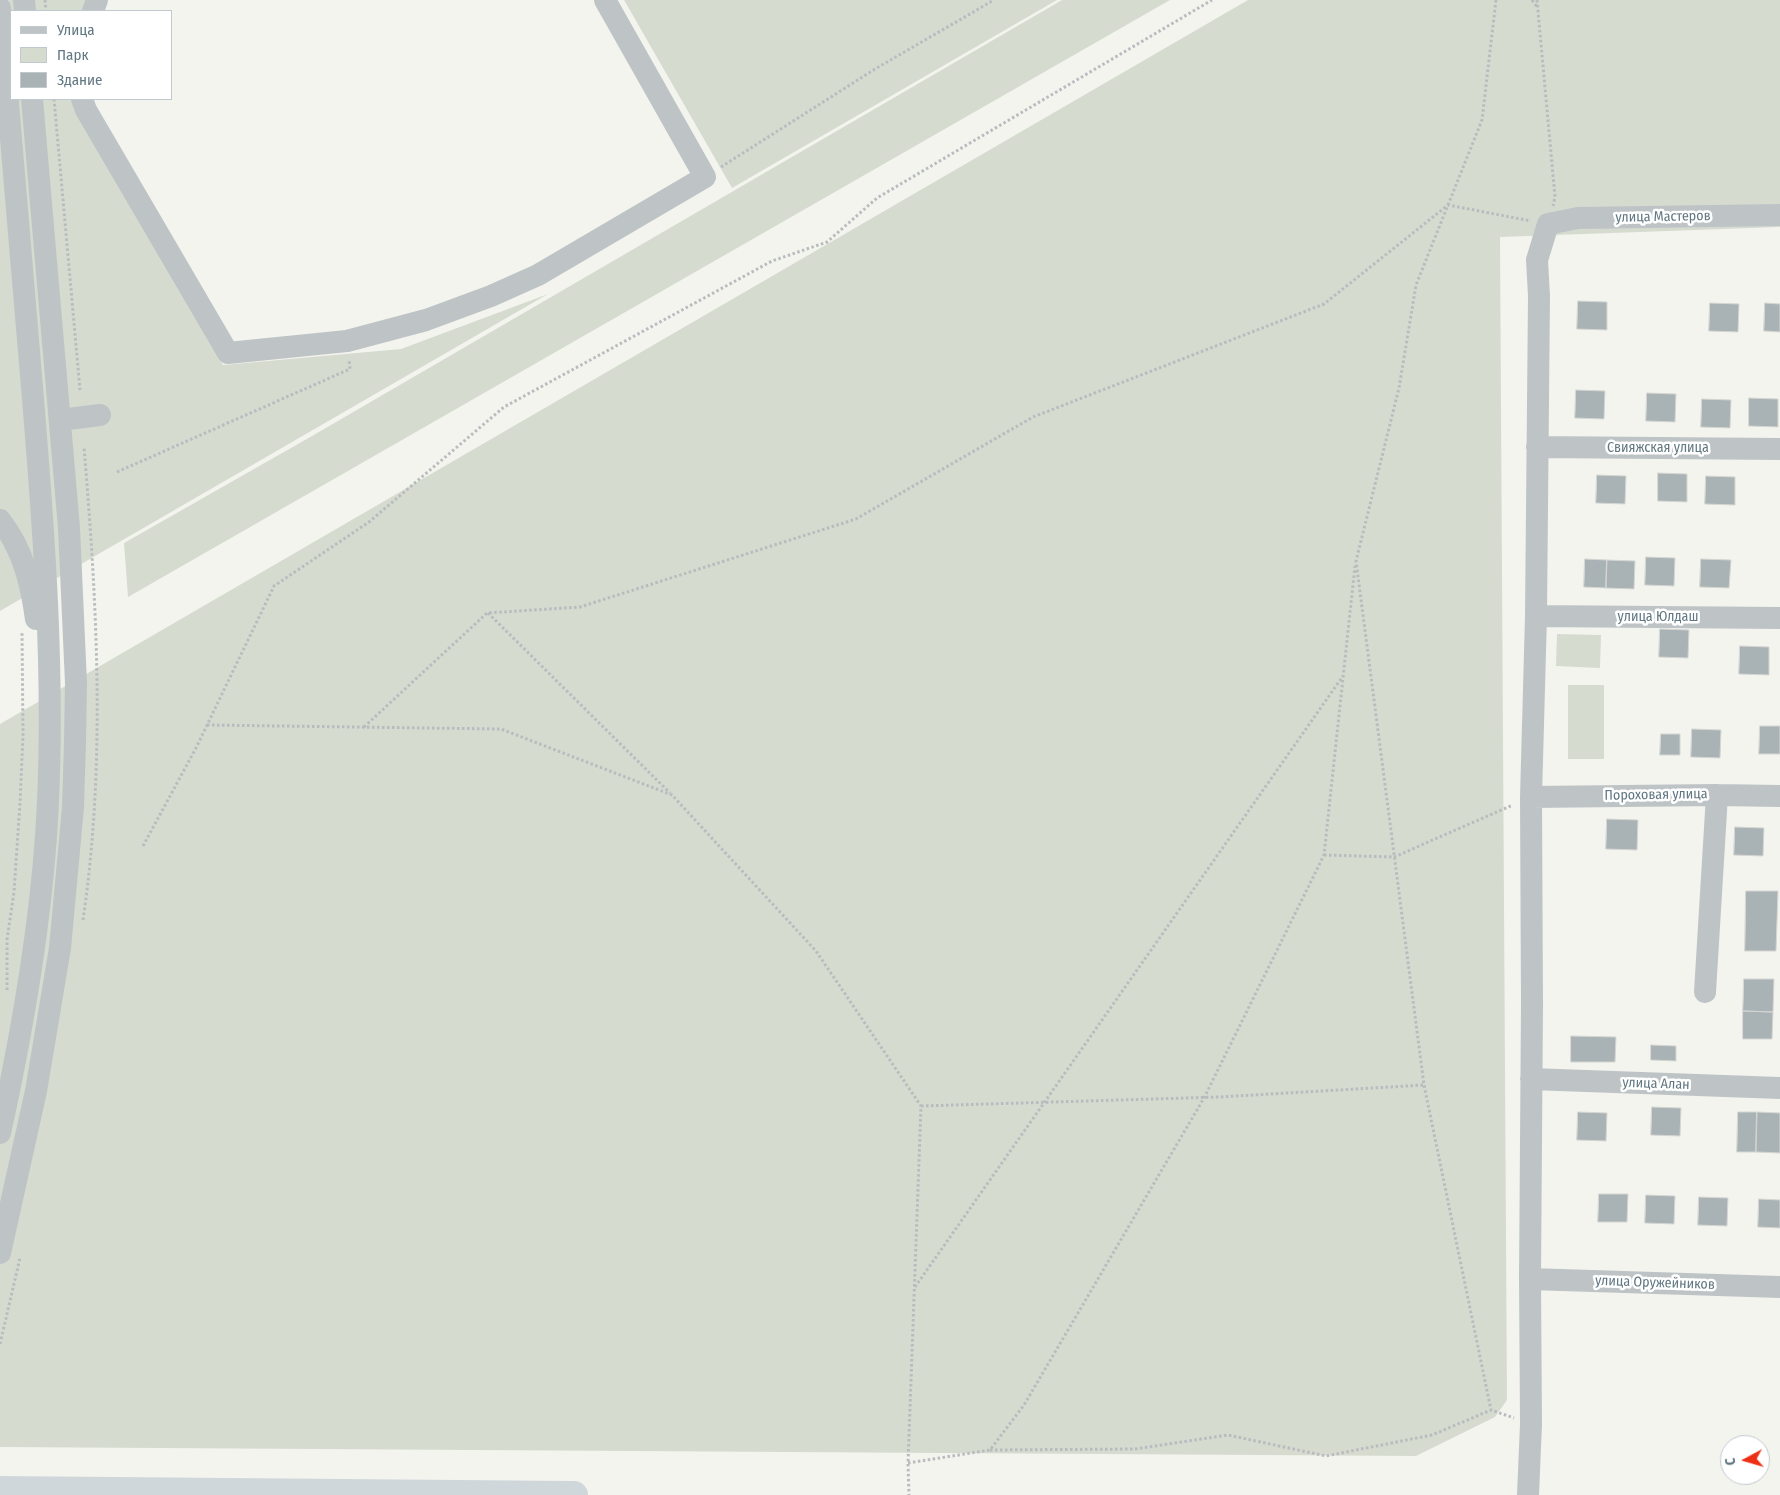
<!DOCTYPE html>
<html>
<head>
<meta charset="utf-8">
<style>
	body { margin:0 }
	#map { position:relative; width:1780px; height:1495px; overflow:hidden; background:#f4f4ef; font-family:"Fira Sans Condensed",sans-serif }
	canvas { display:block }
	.legend { position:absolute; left:10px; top:10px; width:162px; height:90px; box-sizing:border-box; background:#fff; border:1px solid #c0c9cd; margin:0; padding:6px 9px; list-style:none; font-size:15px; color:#617782 }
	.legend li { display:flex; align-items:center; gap:10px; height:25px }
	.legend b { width:25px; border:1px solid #c0c9cd }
	.north { position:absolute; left:1720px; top:1435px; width:50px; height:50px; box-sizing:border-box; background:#fff; border:1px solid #c0c9cd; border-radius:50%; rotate:264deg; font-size:14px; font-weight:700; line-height:20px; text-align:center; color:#617782 }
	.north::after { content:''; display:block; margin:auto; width:18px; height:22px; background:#ed2f16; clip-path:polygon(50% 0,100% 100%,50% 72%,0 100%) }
</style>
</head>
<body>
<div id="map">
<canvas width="1780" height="1495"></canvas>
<ul class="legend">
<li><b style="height:6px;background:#bec4c6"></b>Улица</li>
<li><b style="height:14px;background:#d6dbd0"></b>Парк</li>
<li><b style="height:14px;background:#a9b3b6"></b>Здание</li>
</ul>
<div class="north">С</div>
</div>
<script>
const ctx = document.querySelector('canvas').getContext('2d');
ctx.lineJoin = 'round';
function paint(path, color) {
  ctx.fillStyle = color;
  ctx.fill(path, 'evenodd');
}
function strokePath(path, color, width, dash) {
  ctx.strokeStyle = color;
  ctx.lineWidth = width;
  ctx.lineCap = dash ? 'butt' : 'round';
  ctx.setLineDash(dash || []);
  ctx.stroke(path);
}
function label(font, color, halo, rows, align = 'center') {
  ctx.font = font + ' "Fira Sans Condensed",sans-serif';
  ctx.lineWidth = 5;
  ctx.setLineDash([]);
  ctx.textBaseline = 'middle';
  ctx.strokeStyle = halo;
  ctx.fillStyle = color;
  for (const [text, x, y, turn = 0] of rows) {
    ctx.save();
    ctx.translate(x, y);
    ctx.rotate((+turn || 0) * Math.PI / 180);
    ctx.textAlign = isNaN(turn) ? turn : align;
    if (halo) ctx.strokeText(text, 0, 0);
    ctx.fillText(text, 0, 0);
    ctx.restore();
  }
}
paint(new Path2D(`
	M0 0H87L83 11H11V99H71L223 365 401 349 548 294 0 611Z
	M624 0H1057L732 188Z
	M1062 0H1170L128 597 124 543 312 436Z
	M1248 0H1780V227L1500 237 1507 1400 1495 1417 1416 1456 0 1447V724Z
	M1557 634 1601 635 1600 668 1556 666Z
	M1568 685H1604V759H1568Z`), '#d6dbd0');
const building = new Path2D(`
	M1578 301 1607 302V330L1577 329Z
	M1710 303 1739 304 1738 332 1709 331Z
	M1765 303 1780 304V332L1764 331Z
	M1576 390 1605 391 1604 419 1575 418Z
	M1647 393 1676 394 1675 422 1646 421Z
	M1749 398 1778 399V427L1749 426Z
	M1702 399 1731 400 1730 428 1701 427Z
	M1658 473 1687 474V502L1658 501Z
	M1597 475 1626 476 1625 504 1596 503Z
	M1706 476 1735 477V505L1705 504Z
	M1646 557 1675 558 1674 586 1645 585Z
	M1585 559 1607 560 1606 588 1584 587Z
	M1701 559 1731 560 1729 588 1700 587Z
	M1607 560 1635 561 1634 589 1606 588Z
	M1660 629 1689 630 1688 658 1659 657Z
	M1740 646 1769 647V675L1739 674Z
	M1760 726H1780V754H1759Z
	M1692 729 1721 730 1720 758 1691 757Z
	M1661 734H1680V755H1660Z
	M1607 819 1638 820 1637 850 1606 849Z
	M1735 827 1764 828 1763 856 1734 855Z
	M1746 891H1778L1776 951H1745Z
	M1744 979H1774L1773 1012 1743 1011Z
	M1743 1011 1773 1012 1772 1039H1743Z
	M1571 1036 1616 1037 1615 1062H1571Z
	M1651 1045 1676 1046V1061L1651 1060Z
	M1652 1107 1681 1108 1680 1136 1651 1135Z
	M1578 1112 1607 1113 1606 1141 1577 1140Z
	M1738 1112H1757L1756 1152H1737Z
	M1757 1112 1780 1113V1153L1756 1152Z
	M1599 1194H1628L1627 1222H1598Z
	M1646 1195 1675 1196 1674 1224 1645 1223Z
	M1699 1197 1728 1198 1727 1226 1698 1225Z
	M1759 1199 1780 1200V1228L1758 1227Z`);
paint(building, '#a9b3b6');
strokePath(building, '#d5d5d2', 1);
strokePath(new Path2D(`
	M45 0 46 11
	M1496 0 1482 120 1416 285 1399 388 1356 561 1424 1085 1491 1410 1514 1418
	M1532 0 1537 7
	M1537 0 1555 197 1553 206
	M54 99 80 390
	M721 167 875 69 994 0
	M117 472 350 369 349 359
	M488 613 670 793
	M207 725 501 729 672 795 816 951 921 1106 908 1463 909 1495
	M364 727 487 613 580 607 856 519 1033 417 1324 304 1448 205 1531 221
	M143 846 196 748 274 586 369 522 504 407 772 261 827 242 877 198 1212 0
	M1324 855 1394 857 1513 805
	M83 920C106 763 97 604 84 447
	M7 990V940L14 892 20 803 23 736 22 632
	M921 1106 1219 1097 1424 1085
	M915 1287 1343 676
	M0 1344 20 1258
	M990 1450 1135 1449 1228 1435 1326 1456 1432 1435 1491 1410
	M908 1463 990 1450 1024 1405 1204 1098 1324 855 1355 566`), '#b8bcbe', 3, [2.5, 2.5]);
strokePath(new Path2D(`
	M24 0 25 11
	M0 8C11 138 23 268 33 399 44 533 54 667 48 802 43 913 24 1024 0 1133
	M93 11 97 0
	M82 99 86 110 228 353 347 341 426 320 491 296 538 275 705 177 605 0
	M60 420 100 415
	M1537 447 1780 449
	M0 520C23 549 31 583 36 619
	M1536 616 1780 618
	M1531 797 1717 795 1780 796
	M1705 992 1717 795
	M1531 1079 1780 1088
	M0 1253 36 1091 60 948 73 807 75 742 76 683 69 528 32 99
	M1530 1279 1780 1287
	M1528 1495 1531 1424 1530 1279 1532 1004 1531 797 1536 616 1539 296 1537 260 1548 224 1578 218 1780 215`), '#bec4c6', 22);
strokePath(new Path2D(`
	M0 1490 574 1495`), '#d0d7da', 28);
label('14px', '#617782', '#fff', [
	["улица Мастеров",1663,217,-1],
	["Свияжская улица",1658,448],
	["улица Юлдаш",1658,617],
	["Пороховая улица",1656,795,-1],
	["улица Алан",1656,1084,2],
	["улица Оружейников",1655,1283,2]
]);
</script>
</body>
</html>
